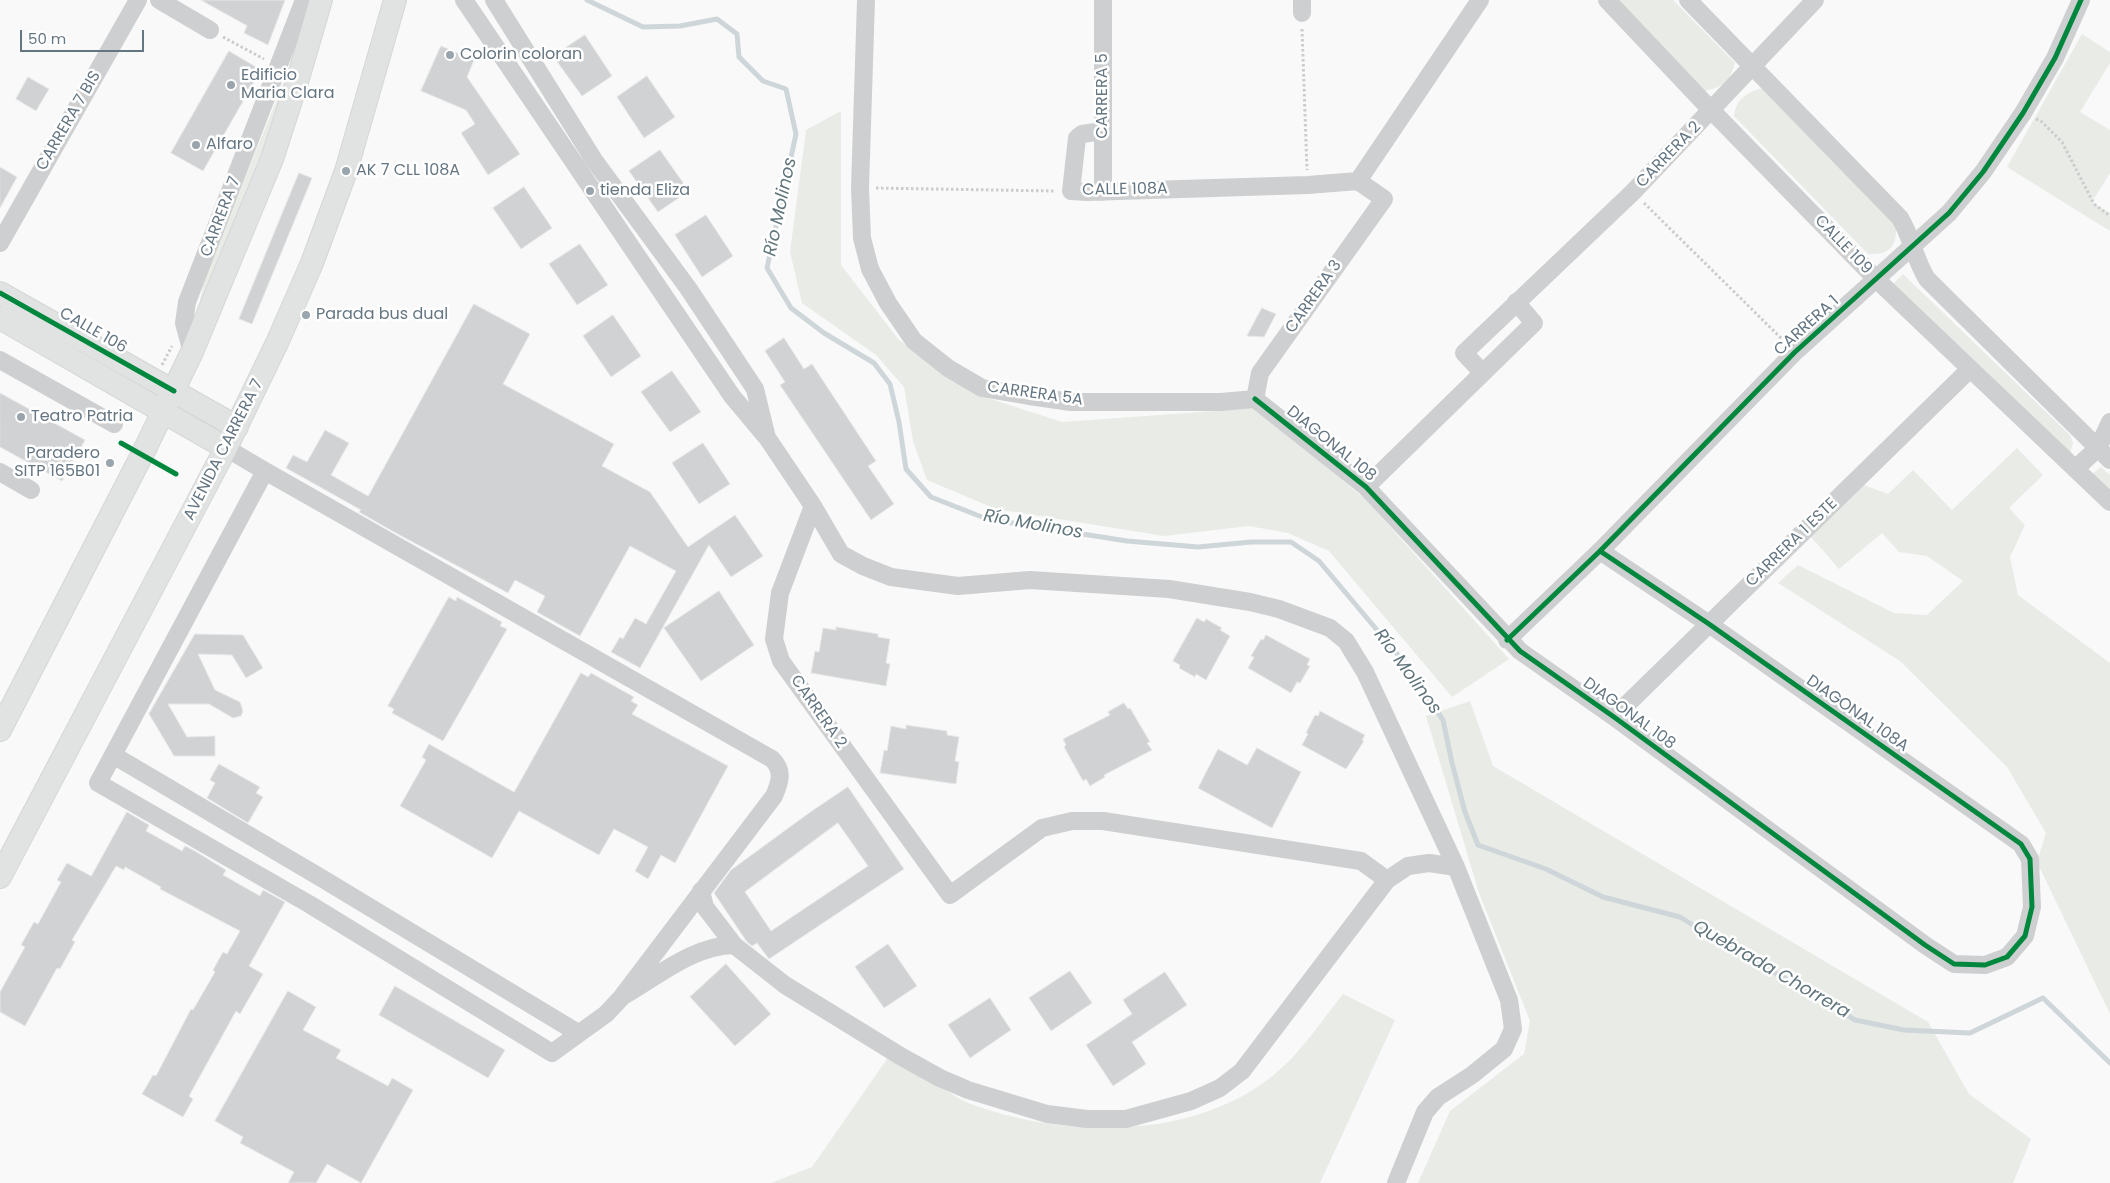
<!DOCTYPE html>
<html>
<head>
<meta charset="utf-8">
<style>
	body { margin:0 }
	#map { position:relative; width:2110px; height:1183px; overflow:hidden; background:#f9f9f9; font-family:Poppins,sans-serif }
	canvas { display:block }
	.scale { position:absolute; left:20px; top:30px; width:124px; height:22px; box-sizing:border-box; border:2px solid #657683; border-top:0; padding-left:6px; font-size:15px; line-height:18px; white-space:nowrap; color:#657683; -webkit-text-stroke:4px #fff; paint-order:stroke }
</style>
</head>
<body>
<div id="map">
<canvas width="2110" height="1183"></canvas>
<div class="scale">50 m</div>
</div>
<script>
const ctx = document.querySelector('canvas').getContext('2d');
ctx.lineJoin = 'round';
function paint(path, color) {
  ctx.fillStyle = color;
  ctx.fill(path, 'evenodd');
}
function strokePath(path, color, width, dash) {
  ctx.strokeStyle = color;
  ctx.lineWidth = width;
  ctx.lineCap = dash ? 'butt' : 'round';
  ctx.setLineDash(dash || []);
  ctx.stroke(path);
}
function label(font, color, halo, rows, align = 'center') {
  ctx.font = font + ' Poppins,sans-serif';
  ctx.lineWidth = 5;
  ctx.setLineDash([]);
  ctx.textBaseline = 'middle';
  ctx.strokeStyle = halo;
  ctx.fillStyle = color;
  for (const [text, x, y, turn = 0] of rows) {
    ctx.save();
    ctx.translate(x, y);
    ctx.rotate((+turn || 0) * Math.PI / 180);
    ctx.textAlign = isNaN(turn) ? turn : align;
    if (halo) ctx.strokeText(text, 0, 0);
    ctx.fillText(text, 0, 0);
    ctx.restore();
  }
}
paint(new Path2D(`
	M1619 0H1673L1735 63C1729 82 1725 86 1705 91Z
	M2082 34 2110 52V63L2080 112 2110 130V173L2092 202 2110 213V231L2007 167Z
	M301 40 274 129 197 316 205 276Z
	M1763 88 1896 227C1897 248 1888 255 1868 254L1734 116C1736 99 1747 92 1763 88Z
	M841 111V265L899 340 982 396 1062 422 1257 408 1365 499 1509 659 1452 697 1329 551 1288 533 1249 526 1164 536 996 509 927 480 913 441 904 387 876 355 802 303 790 252 806 130Z
	M1903 274 2070 435 2073 443 2070 454 1893 284Z
	M2017 448 2043 475 2009 508 2025 525 2010 557 2018 595 2110 663V1014L2037 862 2046 833 2007 767 1900 661 1778 583 1798 565 1894 613 1927 615 1963 581 1927 556 1899 552 1882 533 1839 569 1806 531 1861 484 1888 494 1913 470 1952 510Z
	M2101 467 2110 475V493L2092 474Z
	M1470 701 1493 766 1928 1022 1969 1094 2031 1139 2013 1183H1418L1450 1111 1524 1054 1530 1021 1479 893 1426 716Z
	M1343 994 1395 1020 1320 1183H771L812 1167 889 1056C907 1067 926 1078 944 1089 953 1094 961 1101 971 1104 1070 1141 1213 1141 1291 1059 1310 1039 1326 1015 1343 994Z`), '#e8ebe6');
strokePath(new Path2D(`
	M587 0 643 27 680 26 717 19 737 34 739 57 763 81 786 89 796 134 767 268 791 308 824 333 874 363 890 384 899 422 906 469 931 497 987 519 1127 541 1198 547 1251 542H1291L1319 561 1403 661 1443 720 1452 763 1465 812 1478 845 1546 869 1603 897 1680 917 1736 952 1792 982 1855 1020 1904 1030 1970 1033 2043 998 2110 1063`), '#ced6d9', 5);
const building = new Path2D(`
	M201 0H285L268 45 244 33 247 26Z
	M585 35 612 76 582 96 553 56Z
	M441 46 474 60 467 77 520 154 488 175 461 133 475 124 466 110 421 91Z
	M229 51 261 70 203 171 171 153Z
	M647 76 675 117 644 138 617 97Z
	M28 77 49 89 36 111 16 99Z
	M660 150 689 191 658 212 629 171Z
	M0 167 17 177 0 208Z
	M299 173 312 178 252 324 239 319Z
	M524 187 552 228 521 249 493 208Z
	M706 215 733 256 702 277 675 235Z
	M580 244 608 285 577 305 549 264Z
	M474 304 530 334 503 384 614 444 602 466 650 492 688 547 735 515 763 556 731 577 709 545 640 668 611 652 620 637 623 639 635 618 646 624 676 571 630 546 580 636 537 612 545 596 515 580 508 593 394 532 359 512 361 510 286 468 293 455 307 462 325 430 349 443 331 475 368 496Z
	M1262 308 1276 314 1264 337 1247 336Z
	M613 315 641 356 611 377 583 336Z
	M784 338 804 369 812 364 876 461 868 466 894 504 871 520 780 385 785 382 765 351Z
	M672 371 701 412 670 432 641 392Z
	M0 393 85 440 62 481 0 447Z
	M703 443 730 484 699 504 672 463Z
	M719 591 754 645 701 681 664 628Z
	M449 597 456 601 457 597 502 622 500 626 507 629 443 741 392 713 394 709 388 706Z
	M1197 618 1204 622 1206 619 1222 628 1220 630 1230 636 1206 680 1196 674 1195 677 1179 668 1180 665 1173 661Z
	M836 627 878 634V637L890 639 886 663 890 664 886 686 811 673 815 651 819 652 823 628 836 630Z
	M195 634 243 635 263 668 246 678 232 655 198 654 215 690 240 702 243 711 241 716 233 718 209 704H168L187 737 215 736V756H174L149 714Z
	M1266 635 1310 659 1307 665 1310 666 1300 683 1297 682 1291 693 1248 668 1254 657 1251 656 1261 639 1263 640Z
	M581 673 588 677 591 673 634 697 631 701 638 705 632 714 728 766 675 863 661 855 648 879 635 871 648 847 614 829 599 855 519 811 492 858 400 806 426 760 422 757 429 744 514 792Z
	M1124 703 1128 709 1130 708 1150 742 1147 743 1152 750 1104 775 1105 777 1090 786 1086 779 1083 781 1064 747 1066 745 1063 739 1110 715 1108 712Z
	M1320 711 1365 735 1362 740 1364 741 1346 769 1302 745 1308 734 1306 733 1315 715 1318 716Z
	M906 725 947 731V735L959 737 955 761 959 762 956 784 880 773 884 750 887 751 891 726 906 729Z
	M1257 748 1301 772 1272 828 1198 788 1218 749 1247 765Z
	M219 764 260 787 256 793 263 797 248 823 207 798 215 783 210 780Z
	M848 787 904 869 769 959 757 943 752 946 747 942 714 893 731 870 809 813ZM838 823 868 866 771 931 745 892Z
	M127 812 149 825 146 831 182 851 185 846 195 851 226 870 223 875 260 896 263 890 285 902 249 966 263 974 240 1014 236 1011 189 1096 193 1099 183 1117 142 1094 153 1075 156 1076 191 1009 193 1010 215 972 213 970 223 952 227 954 240 931 160 889 161 887 125 867 124 870 116 866 72 940 75 942 60 969 57 968 25 1026 0 1012V992L25 947 21 945 34 922 38 924 61 882 57 880 67 863 91 876Z
	M888 944 917 986 884 1008 855 967Z
	M726 964 771 1014 735 1046 690 997Z
	M1070 971 1092 1003 1051 1031 1029 998Z
	M1165 972 1187 1005 1132 1042 1146 1064 1113 1086 1086 1045 1132 1014 1123 1000Z
	M395 986 505 1050 488 1078 379 1015Z
	M288 991 316 1007 303 1030 341 1050 336 1058 388 1086 392 1078 413 1090 361 1183 327 1164 316 1183H288L294 1172 240 1143 243 1137 215 1121Z
	M990 998 1011 1030 970 1058 948 1025Z`);
paint(building, '#d0d2d3');
strokePath(building, '#e8e8e8', 1);
const major = new Path2D(`
	M0 293 237 427
	M0 318 226 448
	M0 730 142 455 192 352 272 159 297 82 321 0
	M0 877 226 448 277 343 312 263 346 171 395 0`);
strokePath(major, '#d5d6d7', 24);
strokePath(new Path2D(`
	M1302 29 1307 170
	M223 37 264 59
	M2036 119 2041 121 2062 142 2094 204 2110 216
	M876 188 1055 191
	M1644 203 1784 341
	M162 365 172 346`), '#cbcccd', 3, [2.5, 2.5]);
strokePath(new Path2D(`
	M159 0 210 30
	M464 0 732 396 768 439 813 506 841 554 863 566 891 577 958 586 1030 580 1169 589 1250 602 1279 609 1330 628 1346 641 1365 672 1456 867 1509 1000 1513 1029 1504 1049 1472 1075 1438 1097 1425 1112 1396 1183
	M494 0 594 160 688 288 755 389 766 434
	M866 0 860 188 862 238 870 269 888 303 914 341 948 368 982 388 1029 396 1071 402H1221L1255 399
	M1103 0V192
	M1302 0V13
	M1607 0 1712 111 1877 280 2110 502
	M1688 0 1900 218C1912 238 1915 260 1927 279L2110 460
	M1102 131 1082 134 1077 138 1071 191 1087 192 1308 185 1358 181 1384 199 1260 373 1255 399
	M1358 181 1480 0
	M0 243 138 0
	M192 352 184 323 187 302 304 0
	M0 360 114 424
	M1482 372 1464 353 1633 192 1815 0
	M1255 399 1366 487 1520 651 1614 717 1925 945 1954 964 1985 965 2007 957 2025 936 2032 907 2030 859 2021 844 1709 624 1600 551
	M226 448 265 471 772 759C784 771 780 782 774 796L621 998 606 1014 552 1053 309 904 98 783 265 471
	M2075 469 2098 448 2110 422
	M0 472 31 490
	M1366 487 1534 323 1516 302
	M813 506 780 593 774 639 781 661 950 895 1042 828 1072 821H1103L1361 861 1387 880
	M1507 640 1600 551 1795 352 1949 213 1983 172 2023 113 2055 58 2081 0
	M1614 717 1970 369
	M113 755 323 879 578 1033
	M701 891 705 907 734 945 785 985 902 1057 940 1078 968 1090 1047 1114 1087 1119H1126L1191 1101 1220 1088 1242 1071 1387 880 1408 866 1429 863 1456 867
	M625 995C658 976 695 945 734 945`), '#cecfd0', 18);
strokePath(major, '#e1e2e2', 22);
strokePath(new Path2D(`
	M0 293 174 391
	M1255 399 1366 487 1520 651 1614 717 1925 945 1954 964 1985 965 2007 957 2025 936 2032 907 2030 859 2021 844 1709 624 1600 551
	M121 443 176 474
	M1507 640 1600 551 1795 352 1949 213 1983 172 2023 113 2055 58 2081 0`), '#00873e', 5);
for (const [x, y, r, color] of [
	[450,55,5,"#99a4ac"],
	[231,85,5,"#99a4ac"],
	[196,145,5,"#99a4ac"],
	[346,171,5,"#99a4ac"],
	[590,191,5,"#99a4ac"],
	[306,315,5,"#99a4ac"],
	[21,417,5,"#99a4ac"],
	[110,463,5,"#99a4ac"]
]) {
  const dot = new Path2D();
  dot.arc(x, y, r, 0, 2 * Math.PI);
  ctx.fillStyle = color;
  ctx.fill(dot);
  strokePath(dot, '#fff', 2);
}
label('16px', '#657683', '#fff', [
	["Colorin coloran",460,55],
	["Edificio",241,76],
	["Maria Clara",241,94],
	["Alfaro",206,145],
	["AK 7 CLL 108A",356,171],
	["tienda Eliza",600,191],
	["Parada bus dual",316,315],
	["Teatro Patria",31,417],
	["Paradero",100,454,"right"],
	["SITP 165B01",100,472,"right"]
], 'left');
label('16px', '#657683', '#fff', [
	["CARRERA 5",1103,96,-90],
	["CARRERA 7 BIS",69,121,-60],
	["CARRERA 2",1669,155,-46],
	["CALLE 108A",1125,190,-1],
	["CARRERA 7",221,217,-69],
	["CALLE 109",1843,245,46],
	["CARRERA 3",1314,297,-55],
	["CARRERA 1",1807,326,-42],
	["CALLE 106",93,331,30],
	["CARRERA 5A",1035,394,8],
	["DIAGONAL 108",1331,444,39],
	["AVENIDA CARRERA 7",224,450,-63],
	["CARRERA 1 ESTE",1792,543,-44],
	["CARRERA 2",818,712,55],
	["DIAGONAL 108",1629,714,36],
	["DIAGONAL 108A",1857,714,35]
]);
label('italic 18px', '#60757c', '#fff', [
	["Río Molinos",781,207,-78],
	["Río Molinos",1033,525,10],
	["Río Molinos",1407,672,54],
	["Quebrada Chorrera",1771,970,30]
]);
</script>
</body>
</html>
